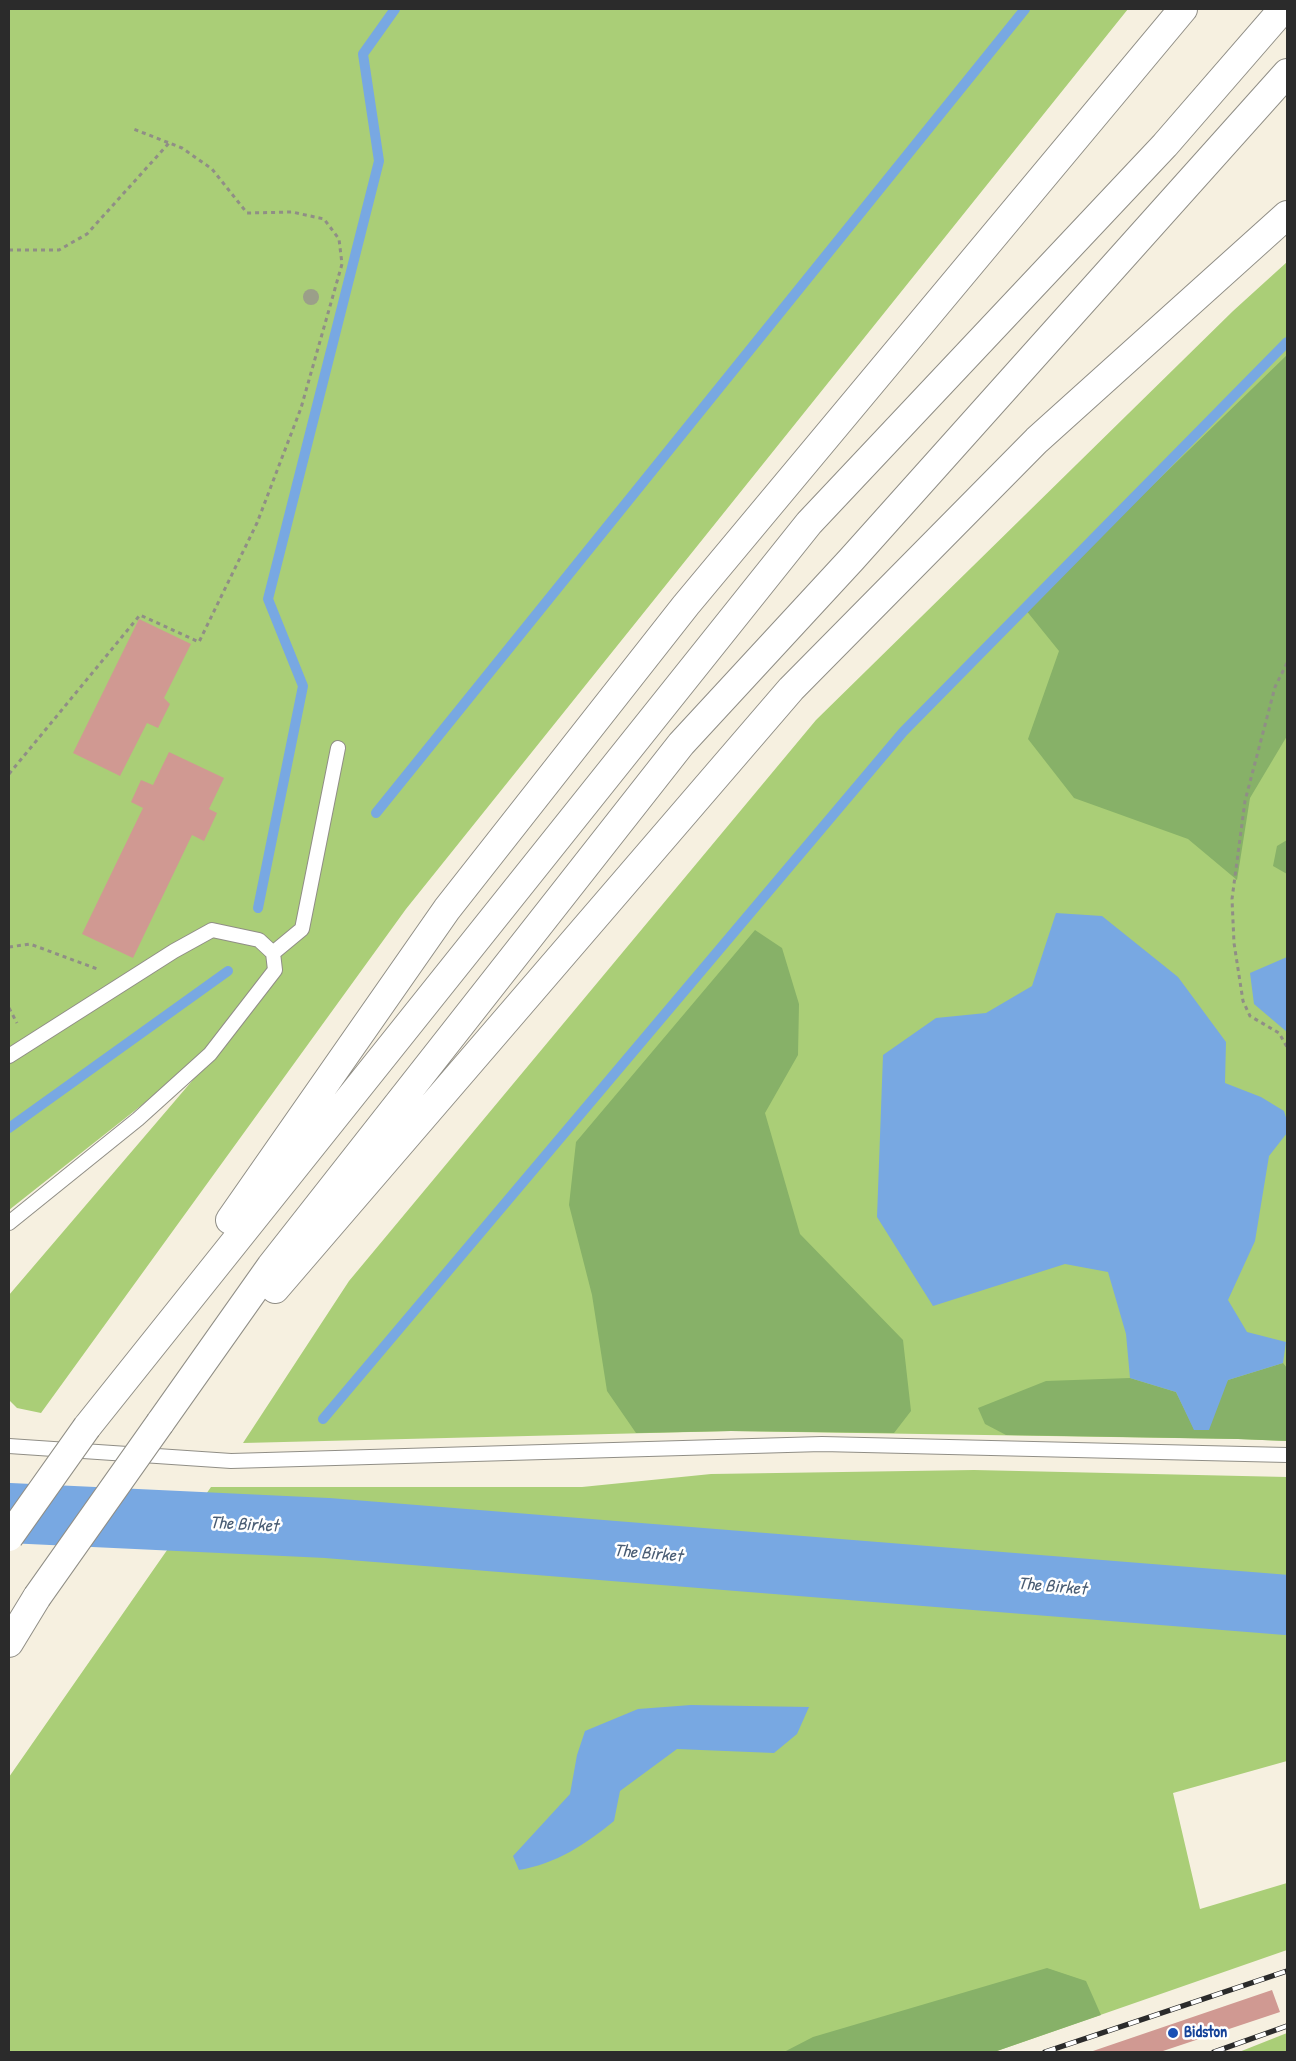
<!DOCTYPE html>
<html>
<head>
<meta charset="utf-8">
<style>
	body { margin:0 }
	#map { position:relative; width:1296px; height:2061px; overflow:hidden; background:#f6f0e0; font-family:"Patrick Hand",sans-serif }
	canvas { display:block }
	.frame { position:absolute; inset:0; border:10px solid #2b2b2b; pointer-events:none }
</style>
</head>
<body>
<div id="map">
<canvas width="1296" height="2061"></canvas>
<div class="frame"></div>
</div>
<script>
const ctx = document.querySelector('canvas').getContext('2d');
ctx.lineJoin = 'round';
function paint(path, color) {
  ctx.fillStyle = color;
  ctx.fill(path, 'evenodd');
}
function strokePath(path, color, width, dash) {
  ctx.strokeStyle = color;
  ctx.lineWidth = width;
  ctx.lineCap = dash ? 'butt' : 'round';
  ctx.setLineDash(dash || []);
  ctx.stroke(path);
}
function label(font, color, halo, rows, align = 'center') {
  ctx.font = font + ' "Patrick Hand",sans-serif';
  ctx.lineWidth = 5;
  ctx.setLineDash([]);
  ctx.textBaseline = 'middle';
  ctx.strokeStyle = halo;
  ctx.fillStyle = color;
  for (const [text, x, y, turn = 0] of rows) {
    ctx.save();
    ctx.translate(x, y);
    ctx.rotate((+turn || 0) * Math.PI / 180);
    ctx.textAlign = isNaN(turn) ? turn : align;
    if (halo) ctx.strokeText(text, 0, 0);
    ctx.fillText(text, 0, 0);
    ctx.restore();
  }
}
paint(new Path2D(`
	M9 9H1128L406 909 41 1413 17 1408 9 1400V1295L233 1033 9 1210Z
	M1287 262V1441L1238 1439 731 1431 243 1443 349 1281 816 720 1233 311Z
	M974 1470 1287 1477V1761L1173 1793 1200 1909 1287 1883V1950L994 2052H9V1777L211 1487H582L711 1474Z
	M1287 2033V2052H1239Z`), '#aace77');
paint(new Path2D(`
	M1287 355V736L1250 798 1237 880 1188 839 1074 798 1028 739 1059 651 1025 609Z
	M1287 840V874L1273 866 1277 846Z
	M755 930 782 948 799 1004 798 1055 765 1113 800 1234 903 1340 911 1411 894 1433 731 1431 636 1433 607 1391 592 1295 569 1205 576 1142Z
	M1283 1363 1287 1368V1441L1238 1439 1006 1435 985 1424 978 1408 1046 1381 1130 1378 1176 1392 1194 1429 1228 1380Z
	M1047 1968 1086 1981 1101 2015 994 2052H784L813 2037Z`), '#87b168');
paint(new Path2D(`
	M1056 913 1102 916 1178 977 1226 1042 1225 1083 1261 1097 1284 1111 1287 1121V1133L1269 1156 1255 1241 1228 1300 1247 1332 1286 1342 1283 1363 1228 1380 1209 1430H1194L1176 1392 1130 1378 1126 1334 1108 1272 1065 1264 933 1306 877 1217 883 1055 936 1018 986 1013 1032 986Z
	M1287 957V1032L1254 1004 1250 973Z
	M691 1705 809 1707 797 1734 774 1753 677 1749 620 1791 614 1821C586 1844 556 1864 519 1870L513 1856 570 1794 577 1755 585 1731 638 1709Z`), '#78a8e2');
strokePath(new Path2D(`
	M376 813 1025 9
	M258 908 303 686 268 599 379 161 363 54 395 9
	M9 1128 228 971
	M323 1419 903 732 1287 342
	M326 1504 327 1528`), '#78a8e2', 10);
strokePath(new Path2D(`
	M9 1513 327 1528 1287 1605`), '#78a8e2', 60);
paint(new Path2D(`
	M139 619 191 644 164 698 170 704 158 728 147 723 120 776 73 753Z
	M169 752 224 778 209 809 217 813 204 841 192 835 133 958 82 934 143 808 131 802 141 780 153 785Z
	M1272 1990 1280 2012 1160 2052H1090Z`), '#d09992');
const service = new Path2D(`
	M273 953 302 929 338 748
	M9 1056 174 951 212 930 259 940 273 953 275 970 210 1054 138 1119 9 1223
	M9 1446 231 1461 822 1444 1287 1455`);
const motorway = new Path2D(`
	M230 1220 447 909 686 605 1183 9
	M275 1289 791 689 1037 440 1287 215
	M160 1423 271 1266 681 744 851 560 1287 73
	M87 1427 809 523 1165 145 1283 9
	M9 1643 37 1597`);
strokePath(service, '#908e86', 16);
strokePath(motorway, '#908e86', 30);
strokePath(new Path2D(`
	M9 250H59L87 234 169 143
	M1287 663 1275 687 1245 801 1232 899 1234 943 1243 1001 1250 1016 1279 1033 1287 1047
	M9 774 140 615 199 642 257 523 301 408 342 264 339 239 324 219 292 212 247 213 212 169 182 148 131 128
	M9 947 30 944 100 970
	M9 1008 17 1023`), '#908e86', 3, [4, 4]);
strokePath(service, '#fff', 14);
strokePath(motorway, '#fff', 28);
const rail = new Path2D(`
	M1045 2052 1287 1971
	M1214 2052 1287 2026`);
strokePath(rail, '#2b2b2b', 5.5);
strokePath(rail, '#fff', 4, [11]);
const motorwayBridge = new Path2D(`
	M9 1537 87 1427
	M37 1597 160 1423`);
strokePath(motorwayBridge, '#908e86', 30, []);
strokePath(motorwayBridge, '#fff', 28);
ctx.fillStyle = '#9b9f89';
for (const [x, y] of [
	[311,297]
]) {
  ctx.beginPath();
  ctx.arc(x, y, 8, 0, 2 * Math.PI);
  ctx.fill();
}
for (const [x, y, r, color] of [
	[1173,2033,6,"#1a4fb4"]
]) {
  const dot = new Path2D();
  dot.arc(x, y, r, 0, 2 * Math.PI);
  ctx.fillStyle = color;
  ctx.fill(dot);
  strokePath(dot, '#fff', 2);
}
label('bold 16px', '#164399', '#fff', [
	["Bidston",1184,2033]
], 'left');
label('italic 18px', '#4a5d74', '#fff', [
	["The Birket",244,1525,3],
	["The Birket",648,1554,5],
	["The Birket",1052,1587,5]
]);
</script>
</body>
</html>
